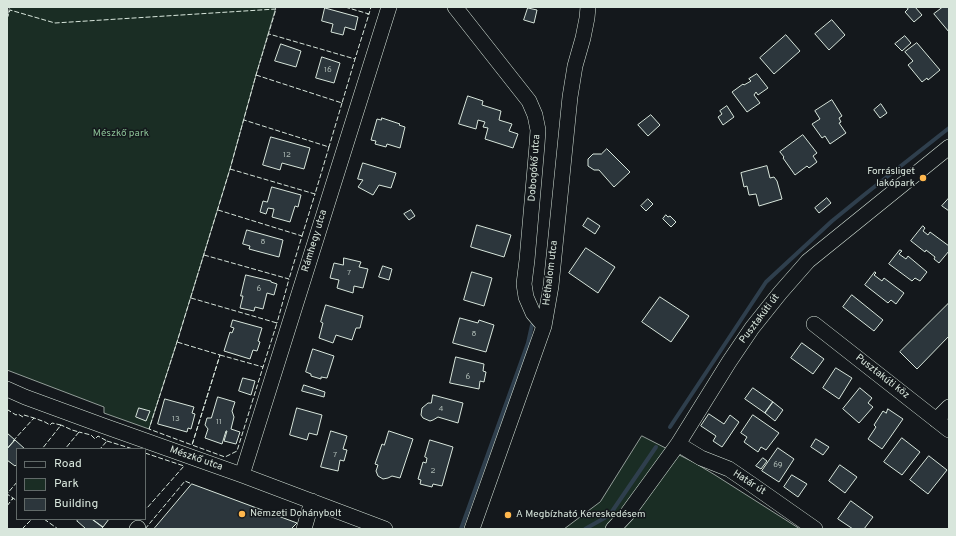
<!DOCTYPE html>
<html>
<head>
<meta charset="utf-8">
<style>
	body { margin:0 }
	#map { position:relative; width:956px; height:536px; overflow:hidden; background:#14181c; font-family:Overpass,sans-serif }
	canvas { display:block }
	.frame { position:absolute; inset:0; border:8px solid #d8e6dc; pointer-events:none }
	.legend { position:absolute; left:16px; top:448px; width:130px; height:72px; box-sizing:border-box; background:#14181c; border:1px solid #626a69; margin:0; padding:5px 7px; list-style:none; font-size:12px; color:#d8e6dc }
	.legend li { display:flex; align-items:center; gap:8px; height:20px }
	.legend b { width:20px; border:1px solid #626a69 }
</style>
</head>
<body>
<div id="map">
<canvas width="956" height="536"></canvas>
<div class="frame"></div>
<ul class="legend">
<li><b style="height:5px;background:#14181c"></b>Road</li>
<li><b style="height:11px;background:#1a2d24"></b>Park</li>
<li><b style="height:11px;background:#2c363c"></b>Building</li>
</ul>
</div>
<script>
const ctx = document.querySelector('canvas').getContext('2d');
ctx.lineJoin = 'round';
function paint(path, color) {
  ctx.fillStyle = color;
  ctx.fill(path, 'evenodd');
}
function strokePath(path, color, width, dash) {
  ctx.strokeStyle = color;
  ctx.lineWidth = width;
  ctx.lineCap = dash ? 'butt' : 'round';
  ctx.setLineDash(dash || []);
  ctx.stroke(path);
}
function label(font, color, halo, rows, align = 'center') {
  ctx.font = font + ' Overpass,sans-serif';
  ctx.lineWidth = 3;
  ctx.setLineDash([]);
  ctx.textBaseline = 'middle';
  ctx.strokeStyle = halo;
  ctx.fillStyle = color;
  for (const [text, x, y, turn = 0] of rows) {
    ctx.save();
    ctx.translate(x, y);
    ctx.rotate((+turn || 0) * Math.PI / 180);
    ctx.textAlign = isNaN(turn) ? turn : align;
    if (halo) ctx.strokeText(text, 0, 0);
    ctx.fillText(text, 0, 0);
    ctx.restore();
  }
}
const green = new Path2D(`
	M10 7H276L256 75 230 169 177 342 149 429 104 413V407L7 370V19Z
	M642 436 695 463 715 475 800 529H564L600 502Z`);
paint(green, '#1a2d24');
strokePath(green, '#939e99', 1);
strokePath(new Path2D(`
	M670 427 766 282 832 221 864 195 949 128
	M461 529 528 343 532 325
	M585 529 608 516 613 510 656 447`), '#2f3f4d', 4);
const building = new Path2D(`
	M906 7H915L922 15 914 22 905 12 908 9Z
	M943 7H949V32L934 14Z
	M325 8 358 17 355 30 345 27 343 35 331 32 333 24 322 21Z
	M528 8 537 10 534 23 524 20Z
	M832 20 845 35 829 50 815 34Z
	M786 35 800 51 774 74 760 58Z
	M905 36 911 43 902 51 895 44Z
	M917 43 940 70 928 80 927 78 922 82 908 65 913 61 905 52Z
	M281 44 301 51 296 67 275 61Z
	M322 57 340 63 334 83 316 78Z
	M757 74 768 88 758 95 756 92 754 95 760 103 747 112 732 92 743 84 744 85 751 81 749 79Z
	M468 96 483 101 482 105 501 111 499 120 512 124 509 131 518 134 513 148 485 139 488 128 483 127 485 122 478 120 476 129 459 124Z
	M832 100 842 116 839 118 841 122 839 123 846 133 830 144 825 136 822 138 812 124 820 119 815 111Z
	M881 104 887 113 880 118 874 110Z
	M727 106 734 117 723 125 718 117 722 114 720 111Z
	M651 115 660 125 648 136 638 125Z
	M382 118 400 124 399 125 405 127 400 148 387 144 386 147 375 144 376 141 371 140 377 119 381 120Z
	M803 135 817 153 813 156 817 162 809 168 807 166 795 175 783 158 784 157 780 152Z
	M271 137 310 148 304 169 282 163 280 170 263 165Z
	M607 149 630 172 614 187 599 170H594L588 166V159L593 154H601Z
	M363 163 396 173 391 188 379 185 373 195 358 187 363 180 358 179Z
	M767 166 770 178 774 177 777 181 782 199 759 206 756 194 749 195 747 186 744 187 741 173Z
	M272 187 301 195 298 207 295 206 290 222 272 217 274 209 268 208 266 214 260 212 263 201 267 202Z
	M827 198 831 203 819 213 815 208Z
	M949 198V211L942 206Z
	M648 199 653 204 646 211 641 206Z
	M411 210 415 216 409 220 404 214Z
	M666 215 668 217 670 216 676 222 671 227 663 219Z
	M588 218 600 226 595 234 583 226Z
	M477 225 511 235 504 257 471 247Z
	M923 226 925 228 923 231 928 235 930 232 949 246V251L939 263 934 259 935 257 926 250 925 252 911 241Z
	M247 230 283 240 279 257 249 249 250 246 243 244Z
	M586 248 615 267 598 293 569 273Z
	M900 250 902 251 899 254 906 259 908 256 927 272 920 281 915 278 912 281 889 264Z
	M344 258 361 262 359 267 368 269 363 288 354 286 353 293 337 288 339 280 330 278 334 263 343 265Z
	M383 266 392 269 389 280 379 277Z
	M472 272 492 278 484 306 464 300Z
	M875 272 876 273 874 275 882 281 884 278 904 293 896 304 891 300 888 303 865 285Z
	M246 275 271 281V282L277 284 274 295 267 293 263 309 255 307 254 311 240 308 243 296H241Z
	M852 295 883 320 874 331 843 307Z
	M660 297 689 316 671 342 642 322Z
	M949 303V336L917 369 900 352Z
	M326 305 363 316 360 328H356L352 340 336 335 333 343 319 338 323 323 321 322Z
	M460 318 478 323 479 320 494 325 486 352 453 343Z
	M233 320 262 328 258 341 260 342 257 351 253 350 250 359 224 351 230 332 232 333 234 328 231 327Z
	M802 343 824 359 813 374 791 358Z
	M313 349 334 356 327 378 321 377V379L311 376V374L306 372Z
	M456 357 484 364 483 371 486 372 484 382 480 381 479 389 450 383Z
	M836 368 852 378 839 399 823 388Z
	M243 378 255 381 251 395 239 391Z
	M304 385 325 392 324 397 302 391Z
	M753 388 773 402 765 413 745 399Z
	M860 388 872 398 868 403 873 407 859 423 843 409Z
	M433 395 463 403 458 423 438 417 433 420 430 421 423 418 421 415 422 408 428 403H431Z
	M218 397 235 402 232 411 234 417 231 429 240 432 236 444 224 441 227 431H226L222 444 205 438 208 429 205 425 207 418H211Z
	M165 399 194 407 192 413 195 414 191 429 188 428 187 432 158 424Z
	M773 402 783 410 775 421 765 413Z
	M139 408 150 411 146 421 136 417Z
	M297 408 322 415 317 435 309 433 307 440 290 435Z
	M888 409 903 419 882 449 868 439 876 427 874 425 883 411 886 413Z
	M709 414 724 424 730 415 739 422 722 447 713 441 716 436 701 426Z
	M753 415 779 433 766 450 761 447 758 452 744 442 747 437 741 433Z
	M331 431 347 436 343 449 347 450 344 461 340 460 338 471 321 467Z
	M389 431 413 439 400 478 392 476 388 478 383 479 378 476 376 471 378 465 375 464 382 444 384 445Z
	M7 433 15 440 7 449Z
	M902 438 920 452 902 475 884 462Z
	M816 439 829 447 823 455 811 447Z
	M15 440 25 449H17V464L15 466 7 460V449Z
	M430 440 453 447 442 486 433 484 432 487 420 484 421 480 418 479 423 462 426 463 427 458 425 457Z
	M778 448 794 459 779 482 762 471Z
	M929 456 947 470 928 494 910 480Z
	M763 458 767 461 761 469 756 466Z
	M840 465 857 477 845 493 829 481Z
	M792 475 807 484 798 497 784 487Z
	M192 484 211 491 297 523 291 529H156L155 528Z
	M851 501 873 517 864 529H853L838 519Z
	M79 519H92L103 527 101 529H84L85 528 77 521Z
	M92 519H109L103 527Z`);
paint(building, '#2c363c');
strokePath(building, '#d8e6dc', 1);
const minor = new Path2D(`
	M455 7 529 101 535 115 538 130 537 145 527 260 524 284 526 297 533 313 544 326
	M814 324 949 430
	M7 389 25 397 104 426 242 475 385 529
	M936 420 949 407
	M678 444 701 458 729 469 751 484 815 529
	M242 475 389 7
	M137 529 138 528
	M304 529 312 501
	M472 529 544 326 551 286 570 97 575 66 583 38 587 18 588 7
	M613 529 627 514 678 444 729 362 752 328 780 293 808 261 949 147`);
strokePath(minor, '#d8e6dc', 16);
strokePath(minor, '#14181c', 15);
strokePath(new Path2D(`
	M345 7 369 14 355 59
	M367 14H369L371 7
	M7 19 10 10 55 23 276 9 256 75 230 169 177 342 149 429 192 445 220 355 177 342
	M256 75 342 103 355 59 269 34
	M328 147H329L342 103H341
	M230 169 315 194 329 147 244 120
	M218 210 302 236 289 279
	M302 236 315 194
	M204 255 289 279 277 323H276
	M191 298 277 323 263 367
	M220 355 263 367 237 451 225 457 192 445Z
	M7 411 8 410 16 415 18 414 23 417 24 415 34 418 33 419
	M60 426 61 425 72 430 79 432 65 449
	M78 433 79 432 91 435 95 439 98 436 107 441 100 449
	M13 441 34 418 45 422 50 425 52 423 61 425 42 449
	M107 441 133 449
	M145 453 184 466 147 508 145 507
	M12 500 13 498 17 501
	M7 506 13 498 7 494 17 482
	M44 519 58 529
	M22 529 32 519
	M145 529 185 481 192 484`), '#d8e6dc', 1, [5, 2]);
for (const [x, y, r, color] of [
	[923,178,4,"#ffb74d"],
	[242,514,4,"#ffb74d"],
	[508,515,4,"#ffb74d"]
]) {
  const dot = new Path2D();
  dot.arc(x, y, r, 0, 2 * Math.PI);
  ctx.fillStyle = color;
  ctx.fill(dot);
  strokePath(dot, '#14181c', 1.5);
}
label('8px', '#adbab4', null, [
	["16",328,70],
	["12",287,155],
	["8",263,242],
	["7",349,273],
	["6",259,289],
	["8",474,334],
	["6",468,377],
	["4",441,409],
	["13",176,419],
	["11",219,422],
	["7",335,455],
	["69",778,465],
	["2",433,471]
]);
label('10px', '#8ac095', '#14181c', [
	["Mészkő park",121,134]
]);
label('10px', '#d8e6dc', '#14181c', [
	["Dobogókő utca",535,168,-86],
	["Rámhegy utca",315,241,-73],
	["Héthalom utca",551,273,-83],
	["Pusztakúti út",760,319,-53],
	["Pusztakúti köz",882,377,38],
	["Mészkő utca",196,459,19],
	["Határ út",749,483,33]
]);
label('10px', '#d8e6dc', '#14181c', [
	["Forrásliget",915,172,"right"],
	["lakópark",915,184,"right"],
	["Nemzeti Dohánybolt",250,514],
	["A Megbízható Kereskedésem",516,515]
], 'left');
</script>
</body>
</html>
